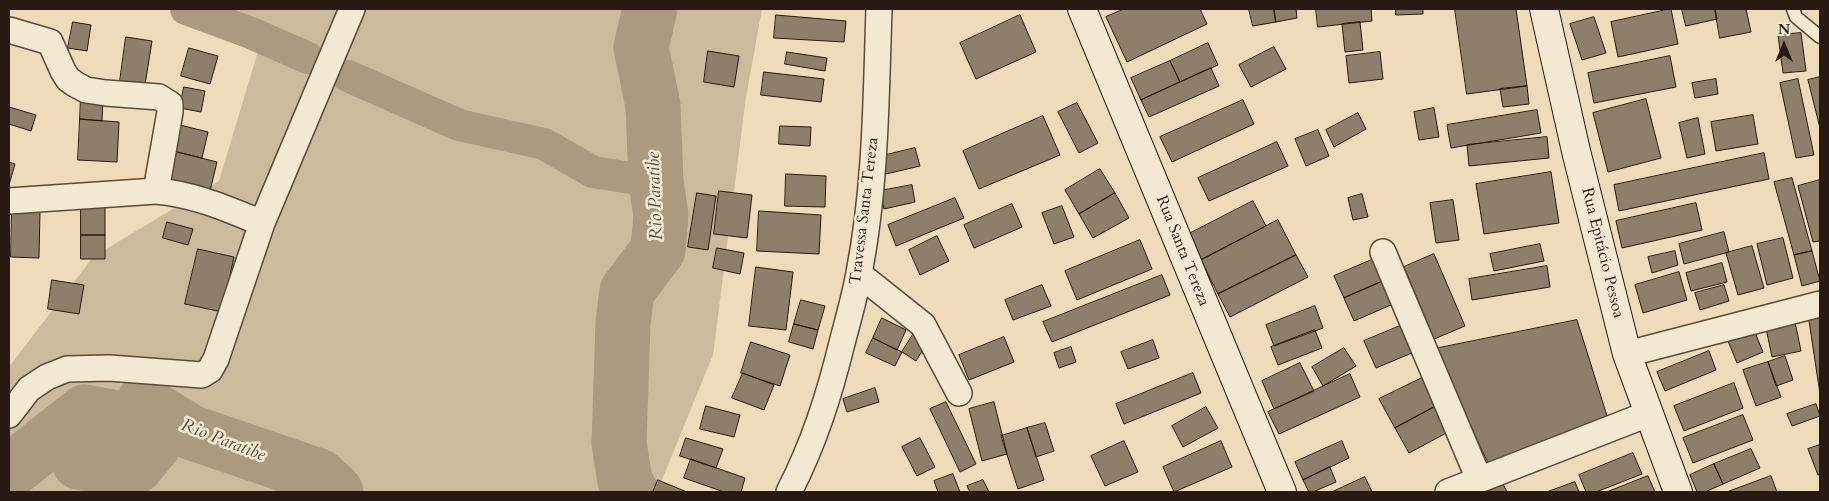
<!DOCTYPE html>
<html>
<head>
<meta charset="utf-8">
<style>
	body { margin:0 }
	#map { position:relative; width:1829px; height:501px; overflow:hidden; background:#eddbb9; font-family:Cardo,serif }
	canvas { display:block }
	.frame { position:absolute; inset:0; border:10px solid #2a1912; pointer-events:none }
	.north { position:absolute; left:1759px; top:20px; width:50px; height:50px; -webkit-text-stroke:4px #f3e8d2; paint-order:stroke; rotate:0deg; font-size:14px; font-weight:700; line-height:20px; text-align:center; color:#2a1912 }
	.north::after { content:''; display:block; margin:auto; width:18px; height:22px; background:#2a1912; clip-path:polygon(50% 0,100% 100%,50% 72%,0 100%) }
</style>
</head>
<body>
<div id="map">
<canvas width="1829" height="501"></canvas>
<div class="frame"></div>
<div class="north">N</div>
</div>
<script>
const ctx = document.querySelector('canvas').getContext('2d');
ctx.lineJoin = 'round';
function paint(path, color) {
  ctx.fillStyle = color;
  ctx.fill(path, 'evenodd');
}
function strokePath(path, color, width, dash) {
  ctx.strokeStyle = color;
  ctx.lineWidth = width;
  ctx.lineCap = dash ? 'butt' : 'round';
  ctx.setLineDash(dash || []);
  ctx.stroke(path);
}
function label(font, color, halo, rows, align = 'center') {
  ctx.font = font + ' Cardo,serif';
  ctx.lineWidth = 5;
  ctx.setLineDash([]);
  ctx.textBaseline = 'middle';
  ctx.strokeStyle = halo;
  ctx.fillStyle = color;
  for (const [text, x, y, turn = 0] of rows) {
    ctx.save();
    ctx.translate(x, y);
    ctx.rotate((+turn || 0) * Math.PI / 180);
    ctx.textAlign = isNaN(turn) ? turn : align;
    if (halo) ctx.strokeText(text, 0, 0);
    ctx.fillText(text, 0, 0);
    ctx.restore();
  }
}
paint(new Path2D(`
	M214 9H762L746 97 713 355 657 492H9V367L93 257 219 181 265 28Z`), '#ccba9d');
strokePath(new Path2D(`
	M186 9 251 33 308 58
	M348 76 459 125 544 144 593 172 656 182`), '#ab9980', 32);
strokePath(new Path2D(`
	M9 472 85 412 129 420 79 462 103 467 136 466 154 444 151 423 143 403 190 432 319 476 336 492
	M631 492 625 481 619 443 623 323 627 291 658 250 661 215 656 182 653 106 641 47 650 9`), '#ab9980', 55);
const building = new Path2D(`
	M1124 9H1200L1207 24 1127 62 1106 17Z
	M1249 9H1274L1276 22 1253 26Z
	M1274 9H1296L1297 18 1276 22Z
	M1316 9H1371L1372 21 1318 27Z
	M1396 9H1423V14L1396 15Z
	M1455 9H1516L1527 86 1467 94Z
	M1671 9 1678 44 1618 57 1611 22Z
	M1682 9H1715L1717 19 1686 26Z
	M1715 9H1746L1751 32 1720 38Z
	M776 15 846 21 844 42 774 38Z
	M1020 15 1036 52 976 79 960 43Z
	M1594 17 1606 53 1582 60 1570 24Z
	M73 22 91 25 87 51 68 48Z
	M1360 22 1363 50 1345 52 1342 24Z
	M1801 33 1806 71 1783 73 1778 35Z
	M126 37 152 41 145 85 120 81Z
	M1208 43 1218 65 1180 82 1170 61Z
	M1274 47 1286 69 1251 87 1239 65Z
	M189 48 218 56 210 84 181 76Z
	M708 51 739 56 734 87 704 82Z
	M787 52 827 58 825 71 785 64Z
	M1380 52 1383 79 1349 83 1346 56Z
	M1670 56 1676 87 1594 103 1588 73Z
	M1170 61 1180 82 1141 100 1131 78Z
	M1211 68 1219 86 1149 117 1141 100Z
	M764 72 824 79 821 102 761 95Z
	M1820 77V128L1808 80Z
	M1716 79 1718 94 1695 98 1692 83Z
	M1798 79 1814 155 1796 158 1780 83Z
	M1527 86 1529 104 1503 107 1500 89Z
	M184 87 205 91 201 112 180 108Z
	M81 97 103 98 102 121 80 119Z
	M1646 99 1661 158 1608 172 1593 113Z
	M1243 100 1254 124 1172 162 1160 137Z
	M1077 103 1098 143 1079 153 1058 112Z
	M9 107 36 115 31 131 9 124Z
	M1434 108 1439 137 1419 140 1414 112Z
	M1537 110 1541 133 1451 148 1447 125Z
	M1358 113 1366 129 1334 147 1326 130Z
	M1753 115 1758 144 1716 151 1711 122Z
	M1043 116 1060 155 979 189 963 151Z
	M1698 118 1705 154 1687 158 1679 123Z
	M80 119 119 122 117 162 78 160Z
	M180 125 208 132 202 158 173 151Z
	M780 126 811 127 810 146 779 144Z
	M1318 130 1329 156 1306 166 1295 139Z
	M1547 137 1549 158 1469 166 1467 145Z
	M1277 142 1288 166 1209 201 1198 178Z
	M915 148 920 166 886 174 882 156Z
	M173 151 217 162 210 191 166 181Z
	M1764 153 1769 179 1619 211 1614 185Z
	M9 162 15 164 9 185Z
	M1100 169 1115 193 1079 214 1065 190Z
	M1551 172 1559 223 1484 234 1476 184Z
	M786 174 826 176 825 207 785 206Z
	M1792 178 1812 251 1794 255 1774 182Z
	M1820 180V241L1813 242 1798 186Z
	M912 185 915 202 884 209 880 191Z
	M719 191 752 195 747 238 714 234Z
	M697 193 716 196 708 250 688 247Z
	M1115 193 1129 218 1093 238 1079 214Z
	M1362 194 1368 217 1353 220 1348 198Z
	M955 198 964 218 896 246 888 225Z
	M1453 200 1459 240 1436 243 1430 203Z
	M1253 201 1266 226 1201 260 1187 235Z
	M1696 203 1702 230 1622 248 1616 221Z
	M1012 204 1022 227 974 248 964 225Z
	M81 206H105V235H81Z
	M1062 206 1074 237 1054 244 1042 213Z
	M12 209 40 210 39 258 11 257Z
	M759 211 821 215 819 254 757 251Z
	M1278 220 1296 255 1218 294 1201 260Z
	M167 222 193 229 188 245 163 238Z
	M1724 232 1729 252 1684 264 1679 244Z
	M81 235H105V259H81Z
	M937 236 949 261 920 275 909 250Z
	M1783 238 1793 278 1767 285 1757 244Z
	M1140 240 1152 269 1077 300 1065 271Z
	M1540 244 1544 261 1494 271 1490 254Z
	M1752 246 1764 288 1738 295 1726 253Z
	M717 248 744 253 740 274 713 268Z
	M198 249 234 257 222 312 185 304Z
	M1675 251 1678 265 1652 273 1648 257Z
	M1812 251 1820 281 1802 286 1794 255Z
	M1434 254 1465 326 1434 339 1404 267Z
	M1296 255 1308 277 1230 317 1218 294Z
	M1374 259 1383 281 1344 298 1334 276Z
	M1722 263 1727 282 1691 291 1686 273Z
	M1547 266 1550 287 1472 300 1469 279Z
	M756 267 793 272 786 330 749 326Z
	M1679 272 1687 300 1643 313 1635 285Z
	M1162 275 1170 295 1052 342 1043 322Z
	M52 280 84 285 79 314 48 309Z
	M1383 281 1393 304 1354 321 1344 298Z
	M1042 285 1051 306 1013 320 1005 300Z
	M1724 285 1729 301 1700 310 1695 293Z
	M801 300 825 306 818 330 794 324Z
	M1315 306 1323 328 1274 346 1266 325Z
	M1820 313V394L1808 314Z
	M882 318 906 330 897 350 873 338Z
	M1577 320 1607 416 1489 465 1434 349Z
	M1795 322 1801 351 1772 357 1766 328Z
	M1407 323 1419 350 1376 368 1364 341Z
	M794 324 818 330 813 349 789 342Z
	M1315 330 1322 348 1278 365 1271 347Z
	M1754 330 1763 352 1737 363 1728 341Z
	M914 333 928 341 916 361 902 352Z
	M1004 337 1014 362 969 380 959 355Z
	M873 338 902 352 895 366 866 353Z
	M1153 340 1159 358 1128 369 1121 352Z
	M751 342 790 355 780 386 741 373Z
	M1071 347 1076 362 1059 368 1054 353Z
	M1344 348 1356 366 1323 386 1312 367Z
	M1709 351 1716 370 1665 391 1657 372Z
	M1785 356 1793 380 1776 386 1768 362Z
	M1768 362 1781 397 1756 406 1743 370Z
	M1300 363 1314 391 1274 409 1262 381Z
	M743 373 774 385 764 410 732 398Z
	M1193 373 1201 393 1124 424 1116 404Z
	M1350 374 1360 397 1279 434 1268 412Z
	M1422 378 1436 406 1395 428 1379 399Z
	M1734 383 1743 408 1684 431 1674 406Z
	M875 388 879 402 847 412 843 399Z
	M946 402 976 464 960 472 930 409Z
	M994 402 1007 454 982 461 969 409Z
	M1816 404 1820 416 1792 426 1787 414Z
	M706 406 740 415 734 437 700 429Z
	M1436 406 1450 431 1409 453 1395 428Z
	M1206 407 1218 428 1183 447 1172 426Z
	M1743 415 1753 440 1693 463 1683 438Z
	M1045 423 1054 451 1036 457 1027 428Z
	M1027 428 1044 480 1018 489 1001 436Z
	M686 438 723 449 716 468 680 456Z
	M920 438 935 467 917 476 902 447Z
	M1124 441 1138 472 1105 486 1091 456Z
	M1221 441 1232 467 1174 492 1163 467Z
	M1342 441 1349 458 1303 480 1295 462Z
	M1820 445V474L1818 475 1808 449Z
	M1751 449 1760 468 1723 484 1714 464Z
	M1633 453 1642 474 1596 492H1586L1579 475Z
	M691 459 745 478 741 492H724L684 478Z
	M1714 464 1723 484 1705 492H1697L1690 475Z
	M1330 467 1336 482 1313 492H1309L1303 480Z
	M953 474 960 492H938L934 481Z
	M1648 476 1655 492H1607Z
	M1771 476 1777 492H1727Z
	M1365 477 1372 492H1332Z
	M658 480 687 492H653Z
	M983 480 989 492H970L967 486Z
	M1575 482 1579 492H1547Z
	M1503 484 1507 492H1488L1487 490Z`);
paint(building, '#8f7e69');
strokePath(building, '#2a1912', 1);
const service = new Path2D(`
	M1793 9 1796 17 1820 37`);
const minor = new Path2D(`
	M9 30 50 42 63 71 68 79 75 84 86 90 106 93 159 97 170 104V112L156 191
	M9 201 156 191C194 194 227 209 262 223
	M1383 252 1479 479
	M859 274 923 325 959 393
	M1627 354 1820 304
	M9 415 29 389 47 377 67 369 109 368 202 375 210 370 216 359 262 223 352 9
	M789 492C814 443 829 396 842 343 848 320 855 296 859 273 876 186 876 97 879 9
	M1448 492 1648 414`);
const secondary = new Path2D(`
	M1082 9 1282 492
	M1544 9 1576 151 1627 354 1678 492`);
strokePath(service, '#5b4a3c', 15);
strokePath(minor, '#5b4a3c', 28);
strokePath(secondary, '#2a1912', 30);
strokePath(service, '#f3e8d2', 12);
strokePath(minor, '#f3e8d2', 25);
strokePath(secondary, '#f3e8d2', 28);
label('16px', '#2a1912', '#f3e8d2', [
	["Travessa Santa Tereza",865,211,-83],
	["Rua Santa Tereza",1182,251,68],
	["Rua Epitácio Pessoa",1602,253,76]
]);
label('italic 18px', '#5e4c3e', '#f3e8d2', [
	["Rio Paratibe",656,196,-92],
	["Rio Paratibe",223,441,21]
]);
</script>
</body>
</html>
